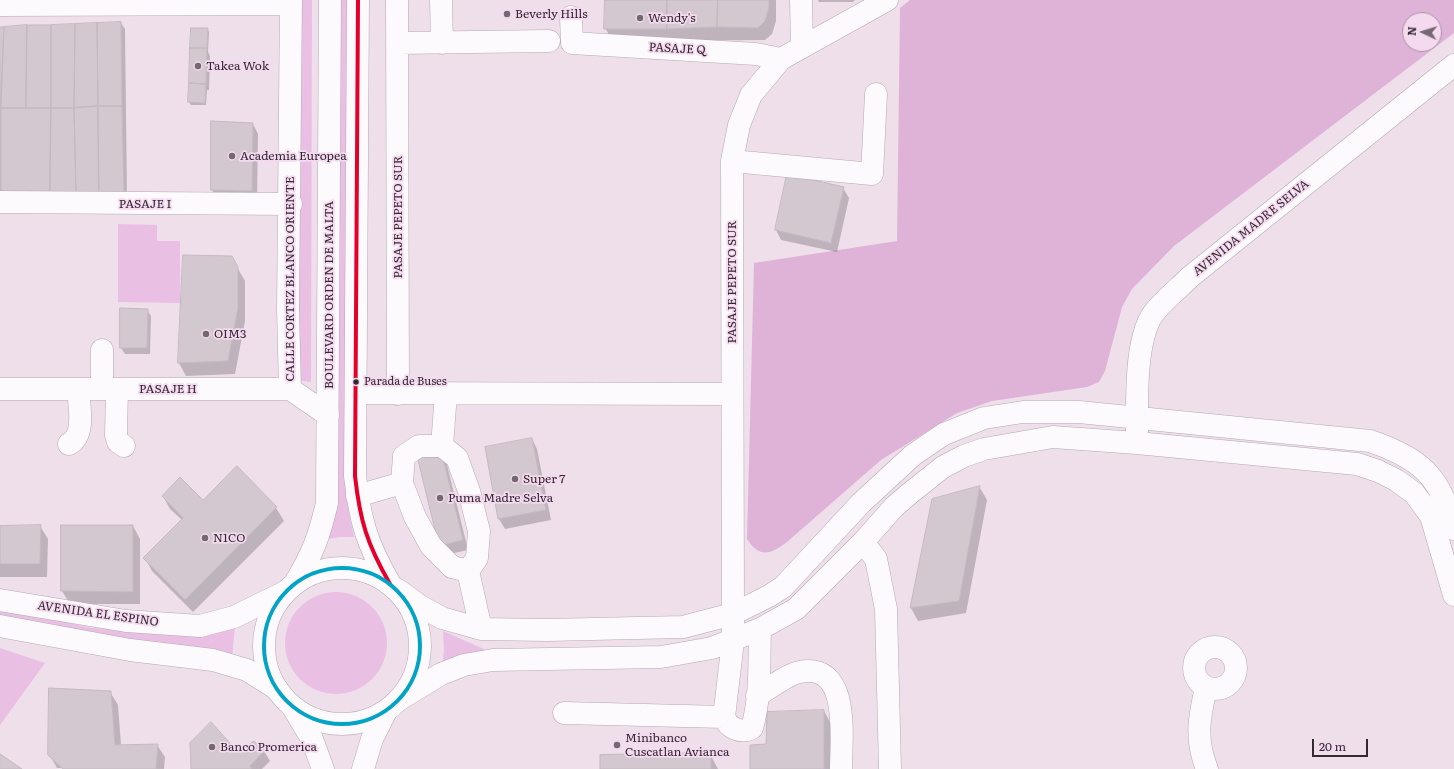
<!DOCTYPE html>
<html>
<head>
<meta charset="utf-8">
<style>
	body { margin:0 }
	#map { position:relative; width:1454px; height:769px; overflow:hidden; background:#eedfeb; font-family:Literata,serif }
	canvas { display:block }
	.north { position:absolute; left:1402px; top:12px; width:40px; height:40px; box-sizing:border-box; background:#f4d9ef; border:1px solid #a793a3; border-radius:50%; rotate:274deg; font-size:11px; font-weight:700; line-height:16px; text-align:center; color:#332932 }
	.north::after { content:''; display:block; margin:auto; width:14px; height:18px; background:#746973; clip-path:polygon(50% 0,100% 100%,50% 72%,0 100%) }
	.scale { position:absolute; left:1312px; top:739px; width:56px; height:18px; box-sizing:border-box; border:2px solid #332932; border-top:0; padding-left:5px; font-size:12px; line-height:14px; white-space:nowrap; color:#332932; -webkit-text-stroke:3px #f4d9ef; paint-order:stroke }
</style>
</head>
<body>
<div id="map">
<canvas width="1454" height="769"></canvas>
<div class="north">N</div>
<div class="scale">20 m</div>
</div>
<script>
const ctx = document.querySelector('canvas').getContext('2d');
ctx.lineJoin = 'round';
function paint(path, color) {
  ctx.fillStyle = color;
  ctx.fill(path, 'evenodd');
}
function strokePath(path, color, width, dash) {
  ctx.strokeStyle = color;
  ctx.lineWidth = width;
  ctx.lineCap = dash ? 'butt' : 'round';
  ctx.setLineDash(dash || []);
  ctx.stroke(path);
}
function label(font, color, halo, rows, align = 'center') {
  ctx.font = font + ' Literata,serif';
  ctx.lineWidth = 3.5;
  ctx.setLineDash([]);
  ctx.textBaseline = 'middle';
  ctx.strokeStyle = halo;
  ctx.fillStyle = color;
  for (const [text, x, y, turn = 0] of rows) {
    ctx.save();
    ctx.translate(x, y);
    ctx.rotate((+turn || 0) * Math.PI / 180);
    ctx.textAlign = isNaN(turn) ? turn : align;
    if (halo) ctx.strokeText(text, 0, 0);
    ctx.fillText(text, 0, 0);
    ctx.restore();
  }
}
paint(new Path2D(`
	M295 0H312L311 382 294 380Z
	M341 0H349L346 496 354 537H340L328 539Z
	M118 224 157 225V241H180V303L118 302Z
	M285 643a51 51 0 1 1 102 0a51 51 0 1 1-102 0Z
	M0 608 92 628 175 634 235 625 232 659 0 620Z
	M443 631 486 650 442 669 444 650Z
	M0 648 45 663 0 725Z`), '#eabfe4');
paint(new Path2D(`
	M910 0H1454V33L1174 246 1132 289 1122 307 1105 371 1099 382 1087 387 992 401 957 413 881 460 787 542C771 554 760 559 747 539L754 263 897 241 900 8ZM1410 20H1434V44H1410Z`), '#dfb2d8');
paint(new Path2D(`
	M606 0H776V21L772 34 765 40 613 41 605 28Z
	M818 0H855L853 2H819Z
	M121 23 125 29 127 200 0 199V28Z
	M207 29 209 32 208 52 210 56 209 90H207L206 105H191L189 102Z
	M253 124 258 134 257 201 218 200 212 190Z
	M843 188 849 198 837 252 781 240 776 230Z
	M184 256 231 257 245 281V321L235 374 186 376 179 363Z
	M147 310 151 316 150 354H125L121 348Z
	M532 439 537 449 551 520 505 529 499 519 486 448Z
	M418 457 446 461 468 550 445 555Z
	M237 468 276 508 284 521 193 612 152 571 145 558 182 520 170 509 163 496 203 502Z
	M980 488 987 500 966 613 918 621 911 608 933 500Z
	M40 526 48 539 47 577H0V527Z
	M133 526 140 539V604H70L62 591Z
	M110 692 118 705 121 745H157L165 757 164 769 57 768 49 754Z
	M824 711 831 724V769H751L767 745Z
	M264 751 270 761 262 769H192Z
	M710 754 718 769H601Z`), '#0003');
const building = new Path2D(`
	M605 0H667V29H604Z
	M667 0H718L717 27 667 29Z
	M718 0H769V7L765 21 758 28 717 27Z
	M121 22 122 106H98L97 23Z
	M97 23 98 106 74 108 75 24Z
	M75 24 74 108H51V25Z
	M27 25 26 108H1L4 27Z
	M27 25H51V108H26Z
	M0 27H4L0 108Z
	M191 28H208L207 48H190Z
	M190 48H207L206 84 189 83Z
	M189 83 206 84 205 103 188 102Z
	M98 106 99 193H76L74 108Z
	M98 106H122L124 193H99Z
	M0 108H1V192H0Z
	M1 108H51L50 193 1 192Z
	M51 108H74L76 193H50Z
	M211 121 253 123 252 191 211 190Z
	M787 174 844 187 831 243 775 230Z
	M183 255 232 256 238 267V308L228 361 178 363Z
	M120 308 148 309 147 348H120Z
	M532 438 546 510 498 519 485 447Z
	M441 450 463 540 439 546 417 456Z
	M237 466 277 507 185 600 143 558 183 518 162 496 180 477 203 500Z
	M980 486 959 601 910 608 932 499Z
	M41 525 40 564H0V526Z
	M61 525H133V592L61 591Z
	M49 688 111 691 115 745 158 744 156 769H63L48 755Z
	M824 710V769H750V745L766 744 767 712Z
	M211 722 238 752 254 741 265 750 250 766 252 769H191L190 743Z
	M711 753V769H600V755Z
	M0 754 22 769H0Z`);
paint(building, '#d3c7d0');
strokePath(building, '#c4b9c2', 1);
const minor = new Path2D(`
	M397 0 398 394
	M441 0 442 43
	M801 0 802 47
	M0 5 291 4
	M571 17 572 43 756 54 781 59
	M398 43 549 41
	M732 161 872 174 876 94
	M0 202 291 204
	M102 350V389
	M0 389H290L328 415
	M117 389 116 435 118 442 124 446
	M290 389 288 309 291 0
	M357 393 732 394
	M1137 431C1137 400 1135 340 1153 314 1163 301 1178 289 1190 277L1454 65
	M69 444C86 435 79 406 78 389
	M442 446 446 393
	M357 496 402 483
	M863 542 876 559 886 609 890 769
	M468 571 452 567 431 546 415 517 402 483 404 456 419 446H442L457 458 469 491 479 531 477 558 468 571 481 629
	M398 590 420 606 442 618 481 629 547 630 683 627 733 614 769 596 783 587 861 503 913 455 944 434 984 418 1023 412H1079L1370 441C1420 458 1441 476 1454 529
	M760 629C759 661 761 697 752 728 741 734 728 728 724 717L733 641V614L732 161 739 125 751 95 781 59 887 0
	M1194 668a21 21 0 1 1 42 0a21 21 0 1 1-42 0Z
	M1206 688C1199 718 1195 739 1207 769
	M757 696C766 690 790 673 800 672 851 662 841 738 841 769
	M400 699 441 674 464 665 493 660 661 657 712 648 760 629 796 609 863 542 894 507 909 494 943 467 964 456 984 449 1053 437 1137 443 1357 464 1378 471 1396 480 1414 493 1431 516 1454 595
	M564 713 724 717`);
const major = new Path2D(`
	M0 600 126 621 200 626 234 617 285 592
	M0 626 130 650 213 660 247 670 277 689`);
const highway = new Path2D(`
	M358 0 355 476C360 521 367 544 390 584
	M264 646a78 78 0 1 1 156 0a78 78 0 1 1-156 0Z
	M295 583C313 553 319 537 327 503L330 0
	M294 709 312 739 323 769
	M363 769 372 739 386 711`);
strokePath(minor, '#b4a9b2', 23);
strokePath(major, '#b4a9b2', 23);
strokePath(highway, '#b4a9b2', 23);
strokePath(minor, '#fcfafc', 22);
strokePath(major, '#fcfafc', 22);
strokePath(highway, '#fcfafc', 22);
strokePath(new Path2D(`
	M358 0 355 476C360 521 367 544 390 584`), '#e4002b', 4);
strokePath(new Path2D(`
	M264 646a78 78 0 1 1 156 0a78 78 0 1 1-156 0Z`), '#03a3c6', 4);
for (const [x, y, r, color] of [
	[507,14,4,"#746973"],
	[640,18,4,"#746973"],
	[198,66,4,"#746973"],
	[232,156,4,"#746973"],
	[206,334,4,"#746973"],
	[356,382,3.5,"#332932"],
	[515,479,4,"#746973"],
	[440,498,4,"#746973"],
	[205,538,4,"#746973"],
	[617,745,4,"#746973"],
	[212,747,4,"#746973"]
]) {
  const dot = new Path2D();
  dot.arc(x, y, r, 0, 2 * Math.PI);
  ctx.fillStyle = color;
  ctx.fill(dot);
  strokePath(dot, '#f4d9ef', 1.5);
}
label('11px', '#332932', '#f4d9ef', [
	["Parada de Buses",364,382]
], 'left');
label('12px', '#332932', '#f4d9ef', [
	["Beverly Hills",515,14],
	["Wendy's",648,18],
	["Takea Wok",206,66],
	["Academia Europea",240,156],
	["OIM3",214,334],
	["Super 7",523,479],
	["Puma Madre Selva",448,498],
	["N1CO",213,538],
	["Minibanco",625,738],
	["Cuscatlan Avianca",625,752],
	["Banco Promerica",220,747]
], 'left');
label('12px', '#332932', '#f4d9ef', [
	["PASAJE Q",677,49,3],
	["PASAJE I",145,204],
	["PASAJE PEPETO SUR",398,217,-90],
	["AVENIDA MADRE SELVA",1251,228,-39],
	["CALLE CORTEZ BLANCO ORIENTE",290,279,-90],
	["PASAJE PEPETO SUR",732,282,-90],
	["BOULEVARD ORDEN DE MALTA",329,295,-90],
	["PASAJE H",168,389],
	["AVENIDA EL ESPINO",98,614,8]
]);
</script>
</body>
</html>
